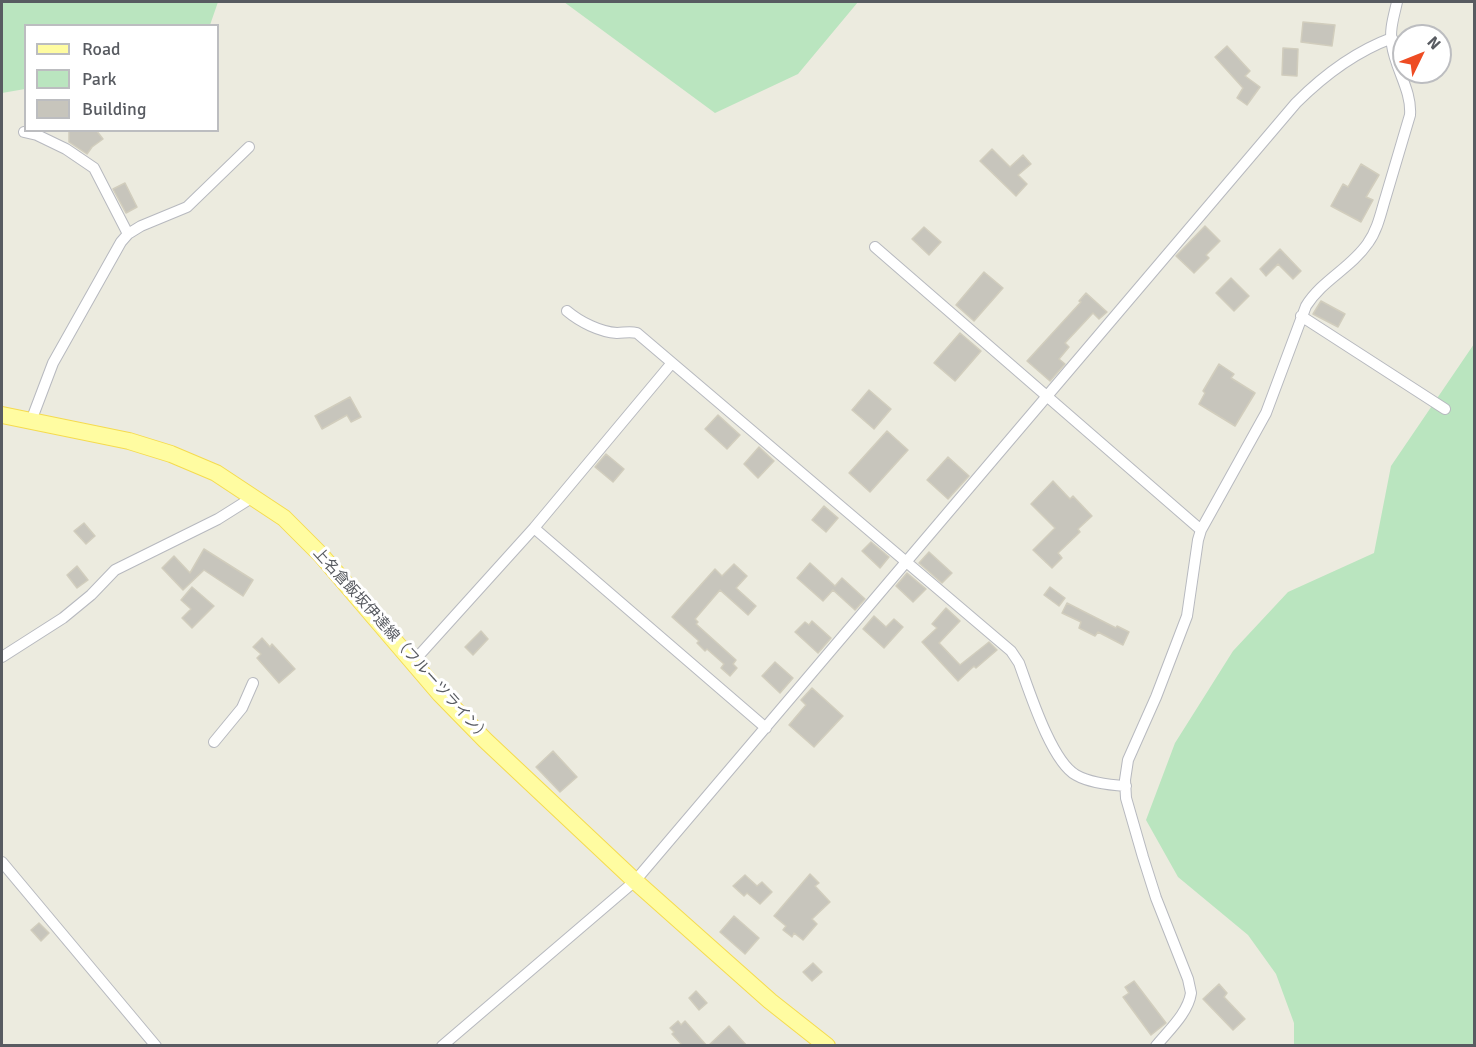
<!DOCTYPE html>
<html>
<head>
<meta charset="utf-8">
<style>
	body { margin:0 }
	#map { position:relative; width:1476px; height:1047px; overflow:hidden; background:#ecebdf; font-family:Signika,sans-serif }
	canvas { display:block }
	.frame { position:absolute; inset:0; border:3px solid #585b61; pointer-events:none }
	.legend { position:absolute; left:24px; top:24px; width:195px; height:108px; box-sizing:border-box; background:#fff; border:2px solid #bcbdc0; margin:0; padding:8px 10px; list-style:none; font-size:18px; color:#585b61 }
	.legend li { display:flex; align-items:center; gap:12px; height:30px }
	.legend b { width:30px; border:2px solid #bcbdc0 }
	.north { position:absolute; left:1392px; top:24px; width:60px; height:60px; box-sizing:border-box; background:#fff; border:2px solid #bcbdc0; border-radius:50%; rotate:47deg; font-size:16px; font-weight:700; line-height:24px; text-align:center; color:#585b61 }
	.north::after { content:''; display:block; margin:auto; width:21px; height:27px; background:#ee4c23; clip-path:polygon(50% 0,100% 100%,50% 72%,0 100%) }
</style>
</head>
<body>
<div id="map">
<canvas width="1476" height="1047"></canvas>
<div class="frame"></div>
<ul class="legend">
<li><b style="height:8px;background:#fffca1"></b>Road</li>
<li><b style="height:16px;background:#bae5bf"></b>Park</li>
<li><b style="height:16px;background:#c7c5bc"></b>Building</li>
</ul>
<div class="north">N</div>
</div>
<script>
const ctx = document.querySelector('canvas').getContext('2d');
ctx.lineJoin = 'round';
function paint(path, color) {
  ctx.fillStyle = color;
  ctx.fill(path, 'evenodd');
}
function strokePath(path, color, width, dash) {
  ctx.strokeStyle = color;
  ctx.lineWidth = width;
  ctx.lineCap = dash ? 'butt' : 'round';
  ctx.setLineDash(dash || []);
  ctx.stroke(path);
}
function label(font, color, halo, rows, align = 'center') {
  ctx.font = font + ' Signika,"Noto Sans JP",sans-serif';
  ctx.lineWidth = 6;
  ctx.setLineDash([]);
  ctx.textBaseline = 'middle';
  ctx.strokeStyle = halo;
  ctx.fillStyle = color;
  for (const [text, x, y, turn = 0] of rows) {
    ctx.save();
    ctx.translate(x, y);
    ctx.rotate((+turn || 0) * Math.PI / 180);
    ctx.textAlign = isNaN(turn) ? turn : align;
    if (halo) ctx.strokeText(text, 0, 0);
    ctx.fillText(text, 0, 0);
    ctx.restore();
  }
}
paint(new Path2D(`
	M2 2H218L210 25 26 26 25 89 2 93Z
	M564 2H858L798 74 715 113Z
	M1474 344V1045H1294V1023L1276 974 1248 935 1178 877 1146 820 1175 743 1233 651 1288 592 1374 553 1391 466Z`), '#bae5bf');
const building = new Path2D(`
	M1303 22 1335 25 1332 46 1301 42Z
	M1227 46 1250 71 1245 76 1260 87 1247 105 1237 98 1243 88 1215 57Z
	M1283 48 1298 49 1297 76 1282 75Z
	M69 130H96L103 139 92 147 87 154 69 142Z
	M992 149 1010 167 1023 155 1031 164 1018 175 1027 184 1016 196 980 161Z
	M1361 164 1379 175 1366 197 1373 200 1361 222 1331 206 1343 184 1348 187Z
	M125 183 137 207 126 213 113 189Z
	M1205 226 1220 241 1206 255 1209 258 1194 273 1176 256Z
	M924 227 941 242 929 255 912 239Z
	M1280 249 1301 271 1293 279 1278 264 1266 276 1260 269Z
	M984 272 1003 288 974 321 956 305Z
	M1231 278 1249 296 1234 311 1216 293Z
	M1086 293 1107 312 1099 319 1093 313 1065 343 1069 347 1059 359 1065 364 1050 381 1027 361 1081 302 1079 301Z
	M1321 301 1345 314 1338 327 1313 314Z
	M960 333 981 351 955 381 934 363Z
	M1219 364 1234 374 1231 378 1255 393 1235 426 1199 404 1205 393 1203 391Z
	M869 390 891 409 874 429 852 410Z
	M350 397 361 417 351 422 347 415 322 429 315 416Z
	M718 415 740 435 727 449 705 429Z
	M887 431 908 450 870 492 849 473Z
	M759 447 774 461 758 478 744 464Z
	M606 454 624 469 613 482 595 467Z
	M948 457 969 476 948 499 927 480Z
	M1053 481 1070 499 1073 496 1092 516 1078 529 1080 532 1058 553 1062 558 1052 568 1033 550 1055 528 1031 504Z
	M824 506 838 518 826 532 812 520Z
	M84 523 95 536 86 544 74 531Z
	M871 542 889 557 880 568 862 551Z
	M204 549 253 580 243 596 204 570 183 590 162 568 174 556 190 573Z
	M929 552 952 573 942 583 919 563Z
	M810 563 835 586 842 578 865 599 855 610 833 590 823 601 797 578Z
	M734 564 747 576 736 588 756 606 748 615 720 590 695 619 698 622 696 624 736 660 733 664 737 668 730 676 721 668 724 664 707 649 705 651 697 643 699 641 672 617 715 569 722 576Z
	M77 566 88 580 77 588 67 575Z
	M907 573 926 589 913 602 896 586Z
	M192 587 214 606 192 628 182 618 191 609 181 600Z
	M1050 587 1065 598 1059 606 1044 595Z
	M1067 603 1116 628 1117 626 1129 632 1123 645 1098 632 1095 636 1079 628 1081 622 1062 613Z
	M946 608 960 621 939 643 960 665 989 642 997 650 976 668 974 666 958 681 922 642 937 628 932 624Z
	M874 616 886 627 894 619 903 627 884 648 863 629Z
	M812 621 831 638 818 653 795 632 805 622 809 625Z
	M481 631 488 639 473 655 465 647Z
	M262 638 270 647 272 644 295 669 279 683 257 658 261 654 253 647Z
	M775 662 793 678 780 693 762 676Z
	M812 688 843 716 814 747 789 725 806 705 801 700Z
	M553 751 577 777 560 792 536 767Z
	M810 874 819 883 815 886 830 902 812 919 817 924 803 940 794 933 792 937 783 930 786 926 774 916Z
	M745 875 757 886 762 882 772 892 760 904 747 893 744 896 733 886Z
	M734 916 759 938 745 954 720 932Z
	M39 923 49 933 41 941 31 930Z
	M813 963 822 972 812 981 803 972Z
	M1134 981 1166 1023 1151 1035 1123 997 1129 993 1125 987Z
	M1219 984 1227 993 1224 997 1245 1019 1233 1030 1203 999Z
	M696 991 707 1003 699 1010 689 998Z
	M678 1021 681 1025 685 1021 707 1046H683L672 1034 674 1032 670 1028Z
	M729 1026 747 1046H708Z`);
paint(building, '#c7c5bc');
strokePath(building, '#d1cdbd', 1.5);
const minor = new Path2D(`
	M24 132 37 135 66 149 94 168 128 234 121 242 53 363 31 421
	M128 234 141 226 187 207 249 147
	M875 247 1201 530
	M567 311C580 322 600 332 617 333 624 333 629 331 637 333L1011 651 1019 663C1029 690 1051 761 1076 775 1090 783 1109 785 1126 786
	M1301 316 1445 409
	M534 528 766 728
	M2 657 63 618 91 595 115 570 218 519 253 497
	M413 662 534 528 671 364
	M214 742 242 708 253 683
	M2 862 156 1046
	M442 1046 635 881 1296 103C1324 75 1354 52 1392 38
	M1156 1046C1169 1030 1188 1013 1191 993L1188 979 1156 898 1143 857 1126 798 1125 780 1128 760 1156 697 1187 616 1198 540 1201 530 1266 413 1306 306C1322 280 1351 268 1368 243 1378 229 1381 212 1386 196 1394 169 1402 142 1410 115 1412 91 1395 68 1392 45 1389 30 1394 16 1397 2`);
const primary = new Path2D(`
	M2 415 129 441 171 454 216 473 284 518 321 555 440 694 485 740 635 881 770 1001 827 1046`);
strokePath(minor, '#b7b9bf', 12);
strokePath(primary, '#f5db4f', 18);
strokePath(minor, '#fff', 10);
strokePath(primary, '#fffca1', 16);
label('15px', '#585b61', '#fff', [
	["上名倉飯坂伊達線（フルーツライン）",401,645,48]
]);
</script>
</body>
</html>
